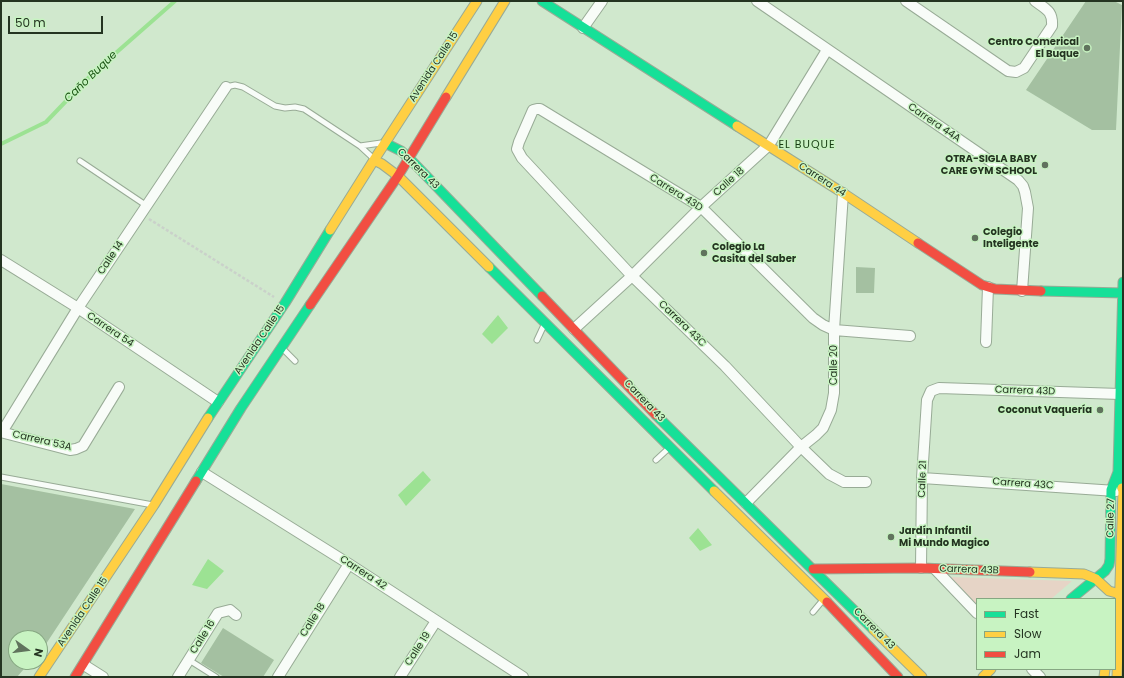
<!DOCTYPE html>
<html>
<head>
<meta charset="utf-8">
<style>
	body { margin:0 }
	#map { position:relative; width:1124px; height:678px; overflow:hidden; background:#d0e8cd; font-family:Poppins,sans-serif }
	canvas { display:block }
	.frame { position:absolute; inset:0; border:2px solid #243421; pointer-events:none }
	.legend { position:absolute; left:976px; top:598px; width:140px; height:72px; box-sizing:border-box; background:#c8f3c2; border:1px solid #86a782; margin:0; padding:5px 7px; list-style:none; font-size:12px; color:#243421 }
	.legend li { display:flex; align-items:center; gap:8px; height:20px }
	.legend b { width:20px; border:1px solid #86a782 }
	.north { position:absolute; left:8px; top:630px; width:40px; height:40px; box-sizing:border-box; background:#c8f3c2; border:1px solid #86a782; border-radius:50%; rotate:104deg; font-size:11px; font-weight:700; line-height:16px; text-align:center; color:#243421 }
	.north::after { content:''; display:block; margin:auto; width:14px; height:18px; background:#60735d; clip-path:polygon(50% 0,100% 100%,50% 72%,0 100%) }
	.scale { position:absolute; left:8px; top:16px; width:95px; height:18px; box-sizing:border-box; border:2px solid #243421; border-top:0; padding-left:5px; font-size:12px; line-height:14px; white-space:nowrap; color:#243421; -webkit-text-stroke:3px #c8f3c2; paint-order:stroke }
</style>
</head>
<body>
<div id="map">
<canvas width="1124" height="678"></canvas>
<div class="frame"></div>
<ul class="legend">
<li><b style="height:5px;background:#16e098"></b>Fast</li>
<li><b style="height:5px;background:#ffcf43"></b>Slow</li>
<li><b style="height:5px;background:#f24e42"></b>Jam</li>
</ul>
<div class="north">N</div>
<div class="scale">50 m</div>
</div>
<script>
const ctx = document.querySelector('canvas').getContext('2d');
ctx.lineJoin = 'round';
function paint(path, color) {
  ctx.fillStyle = color;
  ctx.fill(path, 'evenodd');
}
function strokePath(path, color, width, dash) {
  ctx.strokeStyle = color;
  ctx.lineWidth = width;
  ctx.lineCap = dash ? 'butt' : 'round';
  ctx.setLineDash(dash || []);
  ctx.stroke(path);
}
function label(font, color, halo, rows, align = 'center') {
  ctx.font = font + ' Poppins,sans-serif';
  ctx.lineWidth = 3;
  ctx.setLineDash([]);
  ctx.textBaseline = 'middle';
  ctx.strokeStyle = halo;
  ctx.fillStyle = color;
  for (const [text, x, y, turn = 0] of rows) {
    ctx.save();
    ctx.translate(x, y);
    ctx.rotate((+turn || 0) * Math.PI / 180);
    ctx.textAlign = isNaN(turn) ? turn : align;
    if (halo) ctx.strokeText(text, 0, 0);
    ctx.fillText(text, 0, 0);
    ctx.restore();
  }
}
paint(new Path2D(`
	M949 577 1072 581 1051 599H977V609Z`), '#e6d4c6');
paint(new Path2D(`
	M498 315 508 328 492 344 482 334Z
	M423 471 431 480 406 506 398 495Z
	M698 528 712 545 700 551 689 538Z
	M208 559 224 571 207 589 192 585Z`), '#9ce293');
strokePath(new Path2D(`
	M1 144 46 122 93 73 175 1`), '#9ce293', 4);
paint(new Path2D(`
	M1086 1H1114L1122 5 1116 130H1092L1026 90Z
	M856 267 875 268 874 293H856Z
	M1 484 135 509 40 653V638H16V662H30L17 677H1Z
	M223 628 274 660 263 677H224L201 663Z`), '#a4c0a1');
const lane = new Path2D(`
	M226 87 235 85 243 87 275 106 285 108 295 107 304 109 360 146 374 159
	M360 146 381 143
	M80 161 147 206
	M537 340 544 325
	M282 348 295 361
	M656 460 669 448
	M1 477 153 505
	M813 612 823 600
	M189 660 216 677`);
const street = new Path2D(`
	M757 1 1018 180 1023 186 1025 192 1028 208 1022 291
	M906 1 1008 71 1016 72 1024 68 1052 26C1053 11 1046 9 1035 1
	M583 28 602 1
	M1 260 78 308 218 402
	M574 329 632 276 701 207 769 145 827 50
	M986 342 988 287
	M1 432 70 450 76 449 83 446 119 387
	M2 432 78 308 226 87
	M202 472 349 564 523 677
	M922 478 1116 491
	M866 482H844L829 474 801 447 725 366 632 276 522 158 517 149 519 142 533 110 537 109H540L701 207 813 318 823 325 834 330 910 336
	M746 503 801 447 816 435 823 428 831 410 834 393V330L843 193
	M921 568 922 478 927 400 931 391 939 388 1120 394
	M935 569 977 613
	M84 665 103 677
	M1032 669 1040 677
	M178 677 218 613 230 610 236 615
	M278 677 349 564
	M400 677 436 621`);
const fast = new Path2D(`
	M542 1 737 126
	M385 143 401 151 409 158 542 296
	M489 267 714 491
	M1041 291 1123 293
	M656 415 873 629
	M208 418 285 303 330 230
	M196 481 241 408 310 305
	M1122 488 1118 472 1123 282
	M1071 599 1105 571 1109 565 1110 559 1111 490 1118 472`);
const slow = new Path2D(`
	M446 97 505 1
	M737 126 843 193 918 243
	M374 160 382 164 398 176 489 267
	M330 230 374 160 477 1
	M714 491 827 602
	M1030 572 1084 574 1096 579 1109 591 1120 594
	M873 629 922 677
	M39 677 154 505 208 418
	M983 677 991 669
	M1104 677 1105 669
	M1117 677 1123 491 1122 488`);
const jam = new Path2D(`
	M918 243 982 285 995 289 1041 291
	M542 296 656 415
	M310 305 398 176 446 97
	M813 569 921 568 1030 572
	M827 602 898 677
	M75 677 196 481`);
strokePath(lane, '#98ab96', 7);
strokePath(street, '#98ab96', 12);
strokePath(fast, '#98ab96', 11);
strokePath(slow, '#98ab96', 11);
strokePath(jam, '#98ab96', 11);
strokePath(new Path2D(`
	M149 219 274 297`), '#cad1ca', 2.5, [3, 2]);
strokePath(lane, '#f8fcf8', 5);
strokePath(street, '#f8fcf8', 10);
strokePath(fast, '#16e098', 9);
strokePath(slow, '#ffcf43', 9);
strokePath(jam, '#f24e42', 9);
for (const [x, y, r, color] of [
	[1087,48,4,"#60735d"],
	[1045,165,4,"#60735d"],
	[975,238,4,"#60735d"],
	[704,253,4,"#60735d"],
	[1100,410,4,"#60735d"],
	[891,537,4,"#60735d"]
]) {
  const dot = new Path2D();
  dot.arc(x, y, r, 0, 2 * Math.PI);
  ctx.fillStyle = color;
  ctx.fill(dot);
  strokePath(dot, '#c8f3c2', 1.5);
}
label('bold 10px', '#243421', '#c8f3c2', [
	["Centro Comerical",1079,42],
	["El Buque",1079,54],
	["OTRA-SIGLA BABY",1037,159],
	["CARE GYM SCHOOL",1037,171],
	["Colegio",983,232,"left"],
	["Inteligente",983,244,"left"],
	["Colegio La",712,247,"left"],
	["Casita del Saber",712,259,"left"],
	["Coconut Vaquería",1092,410],
	["Jardín Infantil",899,531,"left"],
	["Mi Mundo Magico",899,543,"left"]
], 'right');
label('10px', '#243421', '#c8f3c2', [
	["Avenida Calle 15",434,67,-57],
	["Carrera 44A",934,123,34],
	["Carrera 43",418,169,44],
	["Carrera 44",822,180,33],
	["Calle 18",729,182,-42],
	["Carrera 43D",676,193,32],
	["Calle 14",111,258,-56],
	["Carrera 43C",682,324,44],
	["Carrera 54",110,330,34],
	["Avenida Calle 15",260,340,-56],
	["Calle 20",834,365,-90],
	["Carrera 43D",1025,391,2],
	["Carrera 43",644,401,46],
	["Carrera 53A",42,441,13],
	["Calle 21",923,479,-88],
	["Carrera 43C",1023,484,4],
	["Calle 27",1111,518,-89],
	["Carrera 43B",969,570,2],
	["Carrera 42",363,573,33],
	["Avenida Calle 15",83,612,-56],
	["Calle 18",313,620,-58],
	["Carrera 43",874,629,45],
	["Calle 16",203,637,-58],
	["Calle 19",418,649,-57]
]);
label('italic 11px', '#1a5513', '#c8f3c2', [
	["Caño Buque",91,77,-44]
]);
ctx.letterSpacing = '1px';
label('11px', '#163b12', '#c8f3c2', [
	["EL BUQUE",807,145]
]);
ctx.letterSpacing = '0px';
</script>
</body>
</html>
